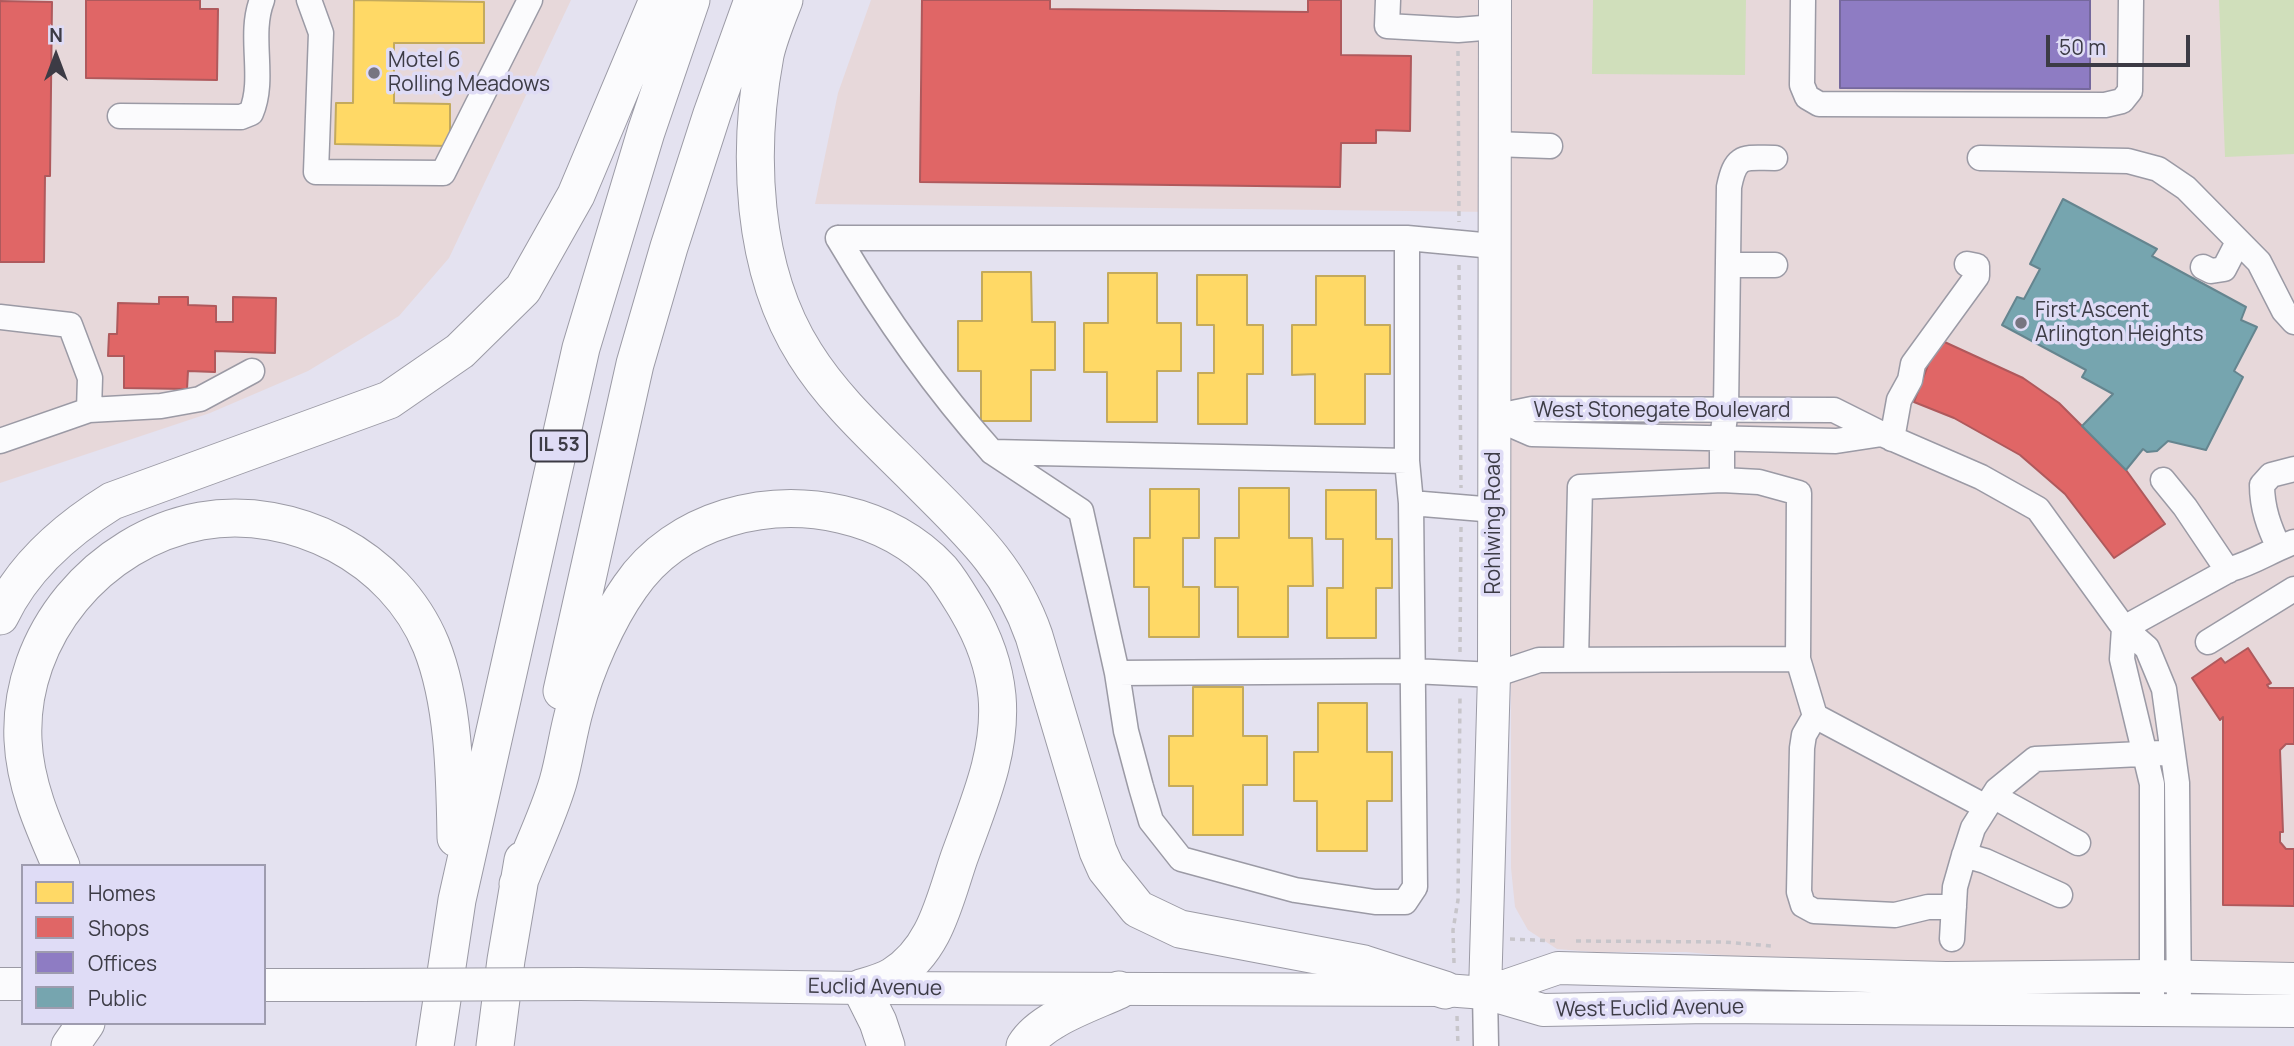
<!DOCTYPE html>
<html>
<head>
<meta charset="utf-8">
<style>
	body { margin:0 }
	#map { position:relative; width:2294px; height:1046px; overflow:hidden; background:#e4e2f0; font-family:Manrope,sans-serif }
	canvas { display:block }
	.legend { position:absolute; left:21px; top:864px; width:245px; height:161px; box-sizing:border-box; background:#dfdcf6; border:2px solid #9e9caf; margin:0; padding:9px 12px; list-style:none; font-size:21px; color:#3c3b45 }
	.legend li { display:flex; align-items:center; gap:14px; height:35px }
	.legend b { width:35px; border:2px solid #9e9caf }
	.north { position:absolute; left:21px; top:21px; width:70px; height:70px; -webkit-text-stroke:5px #dfdcf6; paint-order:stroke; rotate:0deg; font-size:19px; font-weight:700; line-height:28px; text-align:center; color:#3c3b45 }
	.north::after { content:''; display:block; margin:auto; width:24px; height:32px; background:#3c3b45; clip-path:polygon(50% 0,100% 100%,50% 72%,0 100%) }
	.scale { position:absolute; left:2046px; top:35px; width:144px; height:32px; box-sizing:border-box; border:4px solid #3c3b45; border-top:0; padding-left:9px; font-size:21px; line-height:24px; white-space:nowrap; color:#3c3b45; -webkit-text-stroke:5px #dfdcf6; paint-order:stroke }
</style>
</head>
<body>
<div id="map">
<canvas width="2294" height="1046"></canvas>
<ul class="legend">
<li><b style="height:19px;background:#ffd966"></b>Homes</li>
<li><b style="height:19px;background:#e06666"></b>Shops</li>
<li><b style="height:19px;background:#8e7cc3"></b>Offices</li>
<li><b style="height:19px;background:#76a5af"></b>Public</li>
</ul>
<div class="north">N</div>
<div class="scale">50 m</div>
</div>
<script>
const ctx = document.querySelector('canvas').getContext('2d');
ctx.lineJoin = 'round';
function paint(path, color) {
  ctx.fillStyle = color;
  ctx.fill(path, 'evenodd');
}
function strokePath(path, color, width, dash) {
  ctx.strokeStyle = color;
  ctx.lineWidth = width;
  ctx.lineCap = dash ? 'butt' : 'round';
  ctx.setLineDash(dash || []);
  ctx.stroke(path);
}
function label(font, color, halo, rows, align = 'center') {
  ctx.font = font + ' Manrope,sans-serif';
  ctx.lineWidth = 7;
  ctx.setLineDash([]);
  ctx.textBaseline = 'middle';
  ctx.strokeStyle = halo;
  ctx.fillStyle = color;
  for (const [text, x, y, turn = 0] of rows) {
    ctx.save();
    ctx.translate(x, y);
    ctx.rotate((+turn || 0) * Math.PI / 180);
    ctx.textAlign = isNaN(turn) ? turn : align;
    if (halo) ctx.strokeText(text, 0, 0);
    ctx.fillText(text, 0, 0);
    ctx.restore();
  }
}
paint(new Path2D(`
	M0 0H571L449 258 399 316 308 371 210 413 0 483Z
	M871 0H1495L1494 212 815 204 838 93Z
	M1511 0H2294V968L1874 969 1686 952H1594L1557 949 1528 930 1515 907 1511 868Z`), '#e7d8da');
paint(new Path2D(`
	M1593 0H1746L1745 75 1592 74Z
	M2219 0H2294V154L2225 157Z`), '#d0dfbb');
const homes = new Path2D(`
	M354 0 484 2V43H394V103L450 104V146L335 144 336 103H353Z
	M982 272H1031L1032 322H1055V370H1031V421H981V371H958V321H982Z
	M1108 273H1157V323H1181V371H1157V422H1107V372H1084V323H1108Z
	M1197 275H1247V325H1263V374H1247V424H1198V373H1214V325H1197Z
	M1316 276H1365V325H1390V374H1365V424H1315V374L1292 375V325H1316Z
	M1239 488H1289V538H1312L1313 586H1288V637H1238V587H1215V538H1239Z
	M1150 489H1199V538H1183V587H1199V637H1149V587H1134V538H1150Z
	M1326 490H1376V539H1392V588H1376V638H1327V588H1343V539H1326Z
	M1193 687H1243V736H1267V785H1243V835H1193V786H1169V736H1193Z
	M1318 703H1367V752H1392V801H1367V851H1317V801H1294V752H1318Z`);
paint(homes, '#ffd966');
strokePath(homes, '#c4aa5c', 2);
const shops = new Path2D(`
	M86 0H200V9H218L217 80 86 78Z
	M922 0H1050V9L1308 12V0H1341V55L1411 56 1410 131 1376 130V143H1341L1340 187 920 182Z
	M0 1 52 2 50 176H45L44 262H0Z
	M159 297H188V305L216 306V322H233V297L276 298 275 353 215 351V372L188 371 187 389 124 388V356H108L109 334H117L118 303 159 304Z
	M1938 339 2023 378 2059 403 2126 470 2165 524 2114 558 2065 494 2020 455 1954 418 1914 402Z
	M2248 648 2271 683 2267 685 2269 688H2294V744H2286L2280 750 2283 832H2280V842L2286 849H2294V906L2223 905V717L2220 720 2192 678 2221 658 2225 663Z`);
paint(shops, '#e06666');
strokePath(shops, '#af595c', 2);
const offices = new Path2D(`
	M1840 0H2090V89L1840 88Z`);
paint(offices, '#8e7cc3');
strokePath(offices, '#75689d', 2);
const public = new Path2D(`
	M2063 199 2157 249 2152 256 2246 307 2241 320 2257 327 2234 371 2243 377 2206 450 2168 441 2157 451 2147 452 2143 449 2126 470 2082 426 2113 394 2082 377 2086 370 2002 325 2017 297 2024 299 2040 269 2030 264Z`);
paint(public, '#76a5af');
strokePath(public, '#65858f', 2);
const minor = new Path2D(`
	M309 0 321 33 316 172 443 173 530 0
	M1388 0 1387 26 1458 30 1495 27
	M1803 0 1802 85 1807 97 1819 104 2105 105 2122 101 2130 91 2131 0
	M120 116 241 117 251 113C266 78 248 36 262 0
	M1494 144 1550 146
	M1775 158C1744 158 1736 153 1729 187L1726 410 1722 438V480L1759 482 1799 493 1798 659
	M1980 158 2128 161 2158 169 2186 188 2259 262 2284 311 2294 322
	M838 238C883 314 933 386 992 452L1407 461
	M838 238H1407L1493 246
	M1728 265H1775
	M2203 267 2211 271 2224 269 2238 242
	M0 317 70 325 90 378 89 410 0 441
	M1532 409 1834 410 1882 434 1836 441 1532 434 1493 417Z
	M89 410 161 406 200 399 252 371
	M1882 434 1981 477 2038 509 2124 628 2147 648 2164 689 2177 783 2179 1009
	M1892 439 1899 400 1910 380 1913 364 1977 276V266L1967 264
	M992 452 1081 511 1117 673 1126 731 1141 787 1151 821 1181 859 1295 890 1375 902H1405L1415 887 1411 503 1407 461V238
	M2163 480 2185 507 2228 571
	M1411 503 1495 510
	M2279 548C2269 527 2262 508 2262 485L2271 475 2294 469
	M2124 628 2122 659 2152 784V1009
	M2124 628 2231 569C2253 563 2272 550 2294 542
	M2208 642 2294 589
	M1576 660 1580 487 1722 480
	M1117 673 1413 671 1494 675 1539 660 1798 659 1815 716 1986 807
	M1815 716 1804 735 1802 748 1799 892 1803 905 1814 911 1895 915 1928 907H1954
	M1993 796 2078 843
	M1964 855 1985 861 2060 895
	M1952 939 1955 887 1963 859 1973 828 1997 790 2035 759 2162 753
	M1485 993 1486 1046`);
const major = new Path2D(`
	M0 984H23
	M580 984 861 988 1445 990 1485 993 1543 1010 1709 1007 2294 1011
	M264 985H359
	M1485 993 1494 675 1495 0
	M1485 993 1558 968 1946 978 2151 976 2294 979`);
const highway = new Path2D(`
	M784 0C777 18 769 37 765 55 747 152 751 269 805 354 833 399 874 436 911 473 963 526 1009 564 1034 636L1098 851 1106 869 1138 909 1180 929 1364 964 1445 990
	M0 616C23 567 67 529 112 501L389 400 460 351 523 289 576 195 658 0
	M562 691 635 364 669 247 712 114 753 0
	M61 866C43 825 25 785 23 740 18 635 99 540 201 521 294 505 395 557 431 645 454 702 455 776 456 838
	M518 884C531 850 548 816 558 782 565 757 568 732 575 708 585 670 607 619 630 587 653 553 688 530 727 518 800 496 888 513 941 570 951 582 959 596 967 609 983 636 994 664 997 696 1002 753 978 805 959 858 944 902 935 950 893 976 883 982 871 985 861 988L878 1022 886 1046
	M70 1046 86 1023
	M435 1046 457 900 581 348 646 132 691 0
	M495 1046 506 960 523 860
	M1025 1046C1041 1019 1091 1003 1119 990`);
strokePath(minor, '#9b9aa5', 27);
strokePath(major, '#9b9aa5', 34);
strokePath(highway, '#9b9aa5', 39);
strokePath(new Path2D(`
	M1458 51 1459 222
	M1459 265 1461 488
	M1460 652 1461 527
	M1510 939 1558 941
	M1576 941 1724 942 1772 946
	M1454 963 1453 930 1458 900 1460 695
	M1457 1016 1458 1046`), '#c7c5ca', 3.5, [5, 5]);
strokePath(minor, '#fbfbfd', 24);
strokePath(major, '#fbfbfd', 32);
strokePath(highway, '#fbfbfd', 37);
const majorBridge = new Path2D(`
	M359 985 580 984`);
strokePath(majorBridge, '#9b9aa5', 34, []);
strokePath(majorBridge, '#fbfbfd', 32);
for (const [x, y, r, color] of [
	[374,73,7,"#777581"],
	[2021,323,7,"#777581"]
]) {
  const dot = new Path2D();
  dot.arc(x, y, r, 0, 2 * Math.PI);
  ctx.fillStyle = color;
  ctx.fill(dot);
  strokePath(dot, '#dfdcf6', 2.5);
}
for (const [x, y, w] of [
	[559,446,56]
]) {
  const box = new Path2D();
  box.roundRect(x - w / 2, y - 15.5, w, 31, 5);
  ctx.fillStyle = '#dfdcf6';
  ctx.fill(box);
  strokePath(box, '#3c3b45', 2);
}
label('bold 19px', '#3c3b45', null, [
	["IL 53",559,446]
]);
label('21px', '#3c3b45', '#dfdcf6', [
	["Motel 6",388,61],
	["Rolling Meadows",388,85],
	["First Ascent",2035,311],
	["Arlington Heights",2035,335]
], 'left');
label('21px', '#3c3b45', '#dfdcf6', [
	["West Stonegate Boulevard",1662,411],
	["Rohlwing Road",1494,523,-90],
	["Euclid Avenue",875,988,1],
	["West Euclid Avenue",1650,1009,-1]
]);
</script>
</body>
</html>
